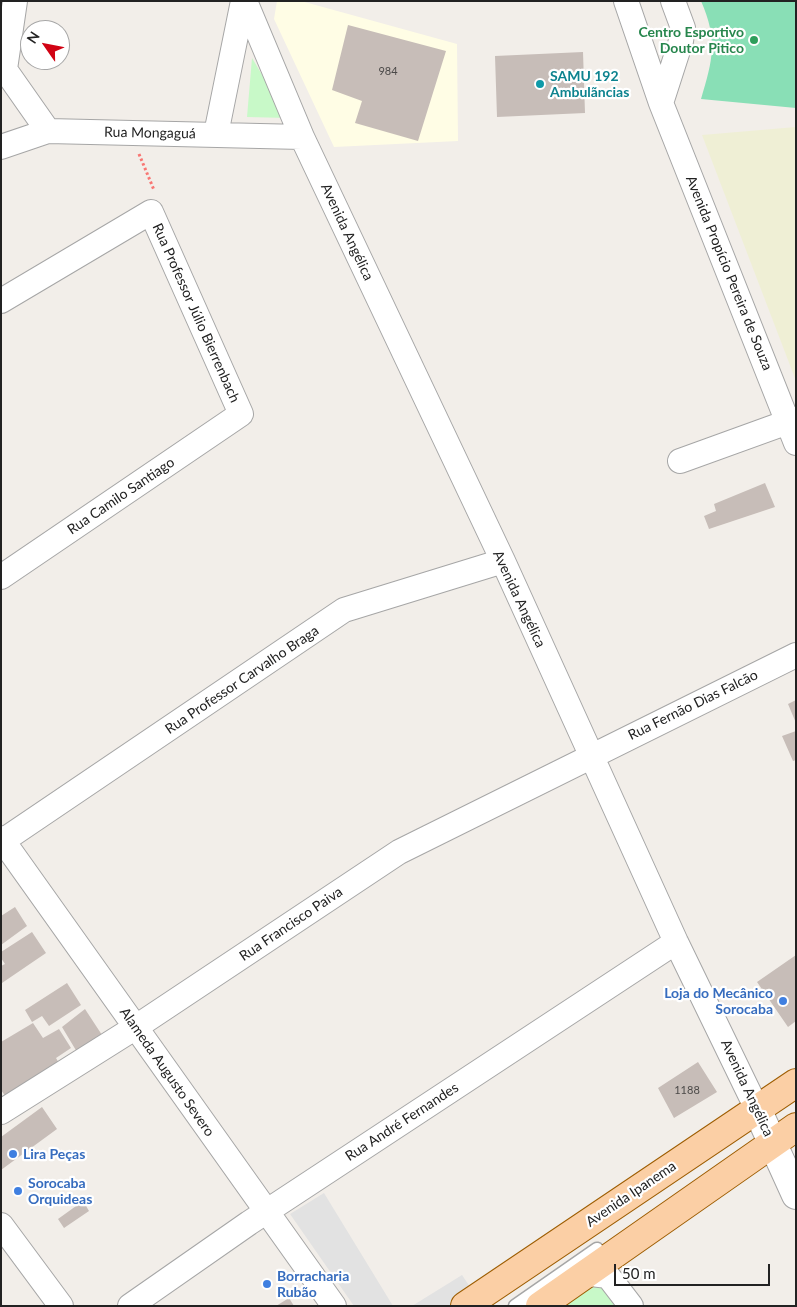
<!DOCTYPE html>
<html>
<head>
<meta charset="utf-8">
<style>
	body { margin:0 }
	#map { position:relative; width:797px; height:1307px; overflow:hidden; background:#f2eee9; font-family:Lato,sans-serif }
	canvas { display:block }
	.frame { position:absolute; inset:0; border:2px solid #222; pointer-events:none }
	.north { position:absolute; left:20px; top:20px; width:50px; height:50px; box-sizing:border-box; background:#fff; border:1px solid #a7a7a7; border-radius:50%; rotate:303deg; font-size:14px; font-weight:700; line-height:20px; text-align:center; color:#222 }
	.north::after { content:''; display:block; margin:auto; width:18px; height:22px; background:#d10314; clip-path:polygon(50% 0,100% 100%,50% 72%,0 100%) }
	.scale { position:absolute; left:614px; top:1264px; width:156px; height:22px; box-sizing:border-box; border:2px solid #222; border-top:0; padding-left:6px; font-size:15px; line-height:18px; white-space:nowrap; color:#222; -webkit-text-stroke:4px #fff; paint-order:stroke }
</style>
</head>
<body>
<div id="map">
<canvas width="797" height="1307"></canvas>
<div class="frame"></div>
<div class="north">N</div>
<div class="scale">50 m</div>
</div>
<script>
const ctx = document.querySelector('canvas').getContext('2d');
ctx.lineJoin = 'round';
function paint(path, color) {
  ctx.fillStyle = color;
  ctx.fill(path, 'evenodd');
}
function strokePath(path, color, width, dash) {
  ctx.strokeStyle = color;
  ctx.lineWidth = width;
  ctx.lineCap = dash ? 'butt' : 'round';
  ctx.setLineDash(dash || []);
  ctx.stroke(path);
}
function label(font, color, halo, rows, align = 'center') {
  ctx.font = font + ' Lato,sans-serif';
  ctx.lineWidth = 4.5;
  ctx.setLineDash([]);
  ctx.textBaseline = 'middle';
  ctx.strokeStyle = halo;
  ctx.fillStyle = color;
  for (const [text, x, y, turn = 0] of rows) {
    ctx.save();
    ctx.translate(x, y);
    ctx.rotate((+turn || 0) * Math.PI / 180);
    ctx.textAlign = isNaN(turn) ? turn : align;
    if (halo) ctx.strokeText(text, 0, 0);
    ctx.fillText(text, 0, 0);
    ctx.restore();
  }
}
paint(new Path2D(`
	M277 1H301L457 44 458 141 334 147 274 19Z`), '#fffde5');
paint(new Path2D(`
	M796 127V381L702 135Z`), '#efefd5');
paint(new Path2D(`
	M252 58 288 118 247 117Z
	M594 1281 610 1284 621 1306H559Z`), '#c8f9c8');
paint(new Path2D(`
	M701 1H796V108L701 99C713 59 718 40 701 1Z`), '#89dfb6');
paint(new Path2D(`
	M324 1193 393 1306H354L290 1214Z
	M462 1275 472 1290 448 1306H412Z`), '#e2e2e2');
paint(new Path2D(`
	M348 25 446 51 418 141 355 123 362 101 332 90Z
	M583 52 585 113 497 117 495 56Z
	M765 483 775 507 709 529 704 516 716 511 714 504Z
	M796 700V723L788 704Z
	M796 731V760L793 761 782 736Z
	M15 907 27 926 1 945V916Z
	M32 932 46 953 2 983 1 966 5 964 1 958V952Z
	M796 955V1021L788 1027 757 982Z
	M67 983 81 1005 49 1026 42 1016 32 1022 25 1010Z
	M85 1009 102 1035 77 1052 62 1027Z
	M33 1023 43 1038 59 1029 71 1048 56 1058 60 1065 6 1097 1 1090V1042Z
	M698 1062 717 1092 674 1118 658 1088Z
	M42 1107 57 1129 1 1170V1137Z
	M83 1201 89 1211 64 1228 58 1219Z
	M289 1298 294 1306H276Z`), '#c7bdb8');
const service = new Path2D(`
	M515 1306 597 1249`);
const minor = new Path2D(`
	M245 1 302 137 503 561 676 942 757 1109
	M626 1 661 103 796 443
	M1 64 48 131
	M5 69 15 1
	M661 103 681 41 683 28 673 1
	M216 134 243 1
	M1 147 48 131 302 137
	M1 301 151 212 241 414 1 577
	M680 461 796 419
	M1 838 334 1306
	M1 842 344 610 503 561
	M1 1112 136 1027 399 852 796 655
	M1 1225 61 1306
	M583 1276 591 1274 608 1276 631 1306
	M130 1306 249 1223 676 942`);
const tertiary = new Path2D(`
	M757 1109 796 1195`);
const primary = new Path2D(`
	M465 1306 796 1083
	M540 1306 796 1127`);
strokePath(service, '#a6a6a6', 15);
strokePath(minor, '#a6a6a6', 26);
strokePath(tertiary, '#a6a6a6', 30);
strokePath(primary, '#9d5d02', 30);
strokePath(new Path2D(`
	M139 154 154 190`), '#f87673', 3, [2.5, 2.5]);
strokePath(service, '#fff', 12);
strokePath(minor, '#fff', 24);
strokePath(tertiary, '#fff', 28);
strokePath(primary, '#fbcfa5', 28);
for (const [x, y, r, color] of [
	[754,40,5,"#2e9e5b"],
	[540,84,5,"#0f9aa8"],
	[783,1001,5,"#3f7fe0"],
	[13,1154,5,"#3f7fe0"],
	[18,1191,5,"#3f7fe0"],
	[267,1284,5,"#3f7fe0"]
]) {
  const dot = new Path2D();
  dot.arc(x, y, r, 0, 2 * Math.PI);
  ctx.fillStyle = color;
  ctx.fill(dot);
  strokePath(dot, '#fff', 2);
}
label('11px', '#4b4948', null, [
	["984",388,71],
	["1188",687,1090]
]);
label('bold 14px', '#27864d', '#fff', [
	["Centro Esportivo",744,32],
	["Doutor Pitico",744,48]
], 'right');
label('bold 14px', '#0d838f', '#fff', [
	["SAMU 192",550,76],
	["Ambulãncias",550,92]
], 'left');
label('14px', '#222', '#fff', [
	["Rua Mongaguá",150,133,1],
	["Avenida Angélica",347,232,65],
	["Avenida Propício Pereira de Souza",729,273,68],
	["Rua Professor Júlio Bierrenbach",196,313,66],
	["Rua Camilo Santiago",121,496,-34],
	["Avenida Angélica",519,599,65],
	["Rua Professor Carvalho Braga",242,680,-34],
	["Rua Fernão Dias Falcão",693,705,-26],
	["Rua Francisco Paiva",291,924,-34],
	["Alameda Augusto Severo",167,1072,55],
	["Avenida Angélica",747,1088,65],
	["Rua André Fernandes",402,1122,-33],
	["Avenida Ipanema",631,1194,-34]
]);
label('bold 14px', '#366cbe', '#fff', [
	["Loja do Mecânico",773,993,"right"],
	["Sorocaba",773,1009,"right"],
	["Lira Peças",23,1154],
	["Sorocaba",28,1183],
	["Orquideas",28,1199],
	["Borracharia",277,1276],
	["Rubão",277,1292]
], 'left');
</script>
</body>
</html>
